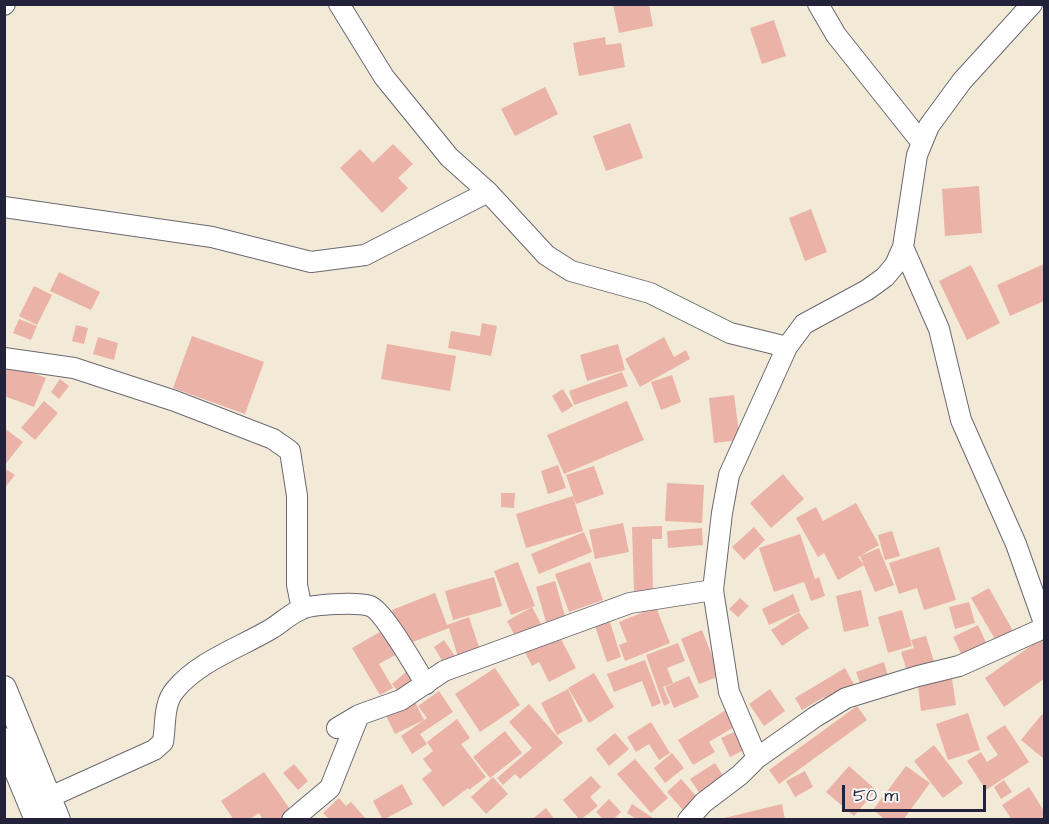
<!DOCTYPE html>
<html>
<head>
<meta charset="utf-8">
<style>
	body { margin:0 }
	#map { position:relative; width:1049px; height:824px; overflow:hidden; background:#f2ead7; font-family:"Architects Daughter",sans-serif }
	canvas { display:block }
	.frame { position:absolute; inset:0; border:6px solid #22223b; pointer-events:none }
	.scale { position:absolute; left:842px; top:785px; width:144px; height:27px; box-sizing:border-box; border:3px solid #22223b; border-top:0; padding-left:8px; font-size:18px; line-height:21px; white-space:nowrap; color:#22223b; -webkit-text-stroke:4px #f6f6f2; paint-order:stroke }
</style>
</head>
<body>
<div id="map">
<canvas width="1049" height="824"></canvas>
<div class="frame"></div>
<div class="scale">50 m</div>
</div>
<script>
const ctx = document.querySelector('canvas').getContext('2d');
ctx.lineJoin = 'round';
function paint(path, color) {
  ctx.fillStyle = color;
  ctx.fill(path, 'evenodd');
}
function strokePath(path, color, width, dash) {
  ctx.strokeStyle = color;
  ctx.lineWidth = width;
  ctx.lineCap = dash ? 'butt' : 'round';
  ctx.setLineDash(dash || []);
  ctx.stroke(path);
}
paint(new Path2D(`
	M613 4H649L653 26 619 33Z
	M774 20 786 56 762 64 750 28Z
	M605 37 606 45 621 43 625 67 579 76 573 43Z
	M545 87 558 114 515 136 501 109Z
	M630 123 643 158 606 171 593 136Z
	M393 144 413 164 398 178 408 188 382 213 340 168 360 149 373 163Z
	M979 186 982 233 945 236 942 189Z
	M811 209 827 252 805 261 789 218Z
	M1044 264V301L1010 316 997 285Z
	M971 265 1000 323 967 340 939 281Z
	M59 272 100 292 91 310 50 291Z
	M34 286 52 295 37 325 19 316Z
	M19 319 37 326 31 340 13 333Z
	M482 323 497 326 491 356 448 348 451 331 480 336Z
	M76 325 88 328 84 344 72 341Z
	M192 336 264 362 245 414 173 388Z
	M98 337 118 343 114 360 93 354Z
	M664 337 674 357 686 350 690 359 640 387 625 359Z
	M387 344 456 356 450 391 381 379Z
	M618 344 625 370 587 381 580 355Z
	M4 362 46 378 34 407 4 396Z
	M622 372 628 386 574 405 569 391Z
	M672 375 681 402 661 410 651 382Z
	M60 379 69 386 59 399 51 392Z
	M563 389 573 406 562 413 552 396Z
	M734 395 740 440 714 443 709 398Z
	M44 401 58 413 35 440 21 428Z
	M627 401 644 440 564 474 547 435Z
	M4 428 23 442 4 466Z
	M558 465 566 488 548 494 541 471Z
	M594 466 604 494 576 504 566 475Z
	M4 468 15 475 4 489Z
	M783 474 804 499 771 528 750 503Z
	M667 483 704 485 702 523 665 521Z
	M501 493H515L514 508 501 507Z
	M573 496 583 531 526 548 516 514Z
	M856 503 879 545 858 557 864 565 838 580 824 553 818 557 796 518 816 507 823 521Z
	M623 523 629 552 595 559 589 530Z
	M662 526V539H652L653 593H634L632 527Z
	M754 527 765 540 744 560 732 547Z
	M702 528 703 545 668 548 667 531Z
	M892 531 900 556 885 560 878 535Z
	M584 532 592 552 539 574 531 554Z
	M800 534 815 579 819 577 825 596 811 601 804 582 774 592 759 548Z
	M939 547 956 600 924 610 917 588 899 594 889 563Z
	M879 548 894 585 875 592 860 556Z
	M518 562 535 606 511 615 494 571Z
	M590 562 603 600 569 612 555 574Z
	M494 577 502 606 453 620 445 591Z
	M555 581 565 616 546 622 536 587Z
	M989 588 1013 631 996 641 971 598Z
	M861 590 869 626 844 632 836 596Z
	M435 593 447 625 469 617 481 653 459 660 449 628 405 645 392 610Z
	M793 594 800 611 769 625 762 609Z
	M740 598 749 606 738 617 729 609Z
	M969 602 975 623 955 629 949 607Z
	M532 607 541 624 516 638 507 621Z
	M656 607 670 643 625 661 619 645 627 642 619 622Z
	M902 610 912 646 888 653 878 617Z
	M799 612 809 628 782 646 771 630Z
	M608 616 621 657 607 662 593 620Z
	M978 625 989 649 964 660 953 637Z
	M385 629 399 653 379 664 393 688 380 695 352 648Z
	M702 630 720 676 699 684 681 639Z
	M559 635 576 668 549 682 539 662 532 666 525 652Z
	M926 636 935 665 908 674 901 652 914 648 911 640Z
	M1042 638 1044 642V679L1004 707 985 678Z
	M444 640 455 656 444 664 434 647Z
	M678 643 685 661 667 668 673 683 663 687 670 703 664 706 646 655Z
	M645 660 661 703 652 707 642 681 614 692 607 674Z
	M884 662 888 676 861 686 856 672Z
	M495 668 520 705 480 732 455 694Z
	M845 668 856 688 829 705 824 697 802 710 795 698Z
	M407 671 416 683 401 695 392 684Z
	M594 673 614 707 589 723 568 688Z
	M689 676 699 697 674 708 665 687Z
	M952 679 956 705 921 711 918 685Z
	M568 689 583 721 557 735 541 703Z
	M770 689 785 711 764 726 749 704Z
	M439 691 453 712 420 734 427 744 412 754 401 736 427 718 418 706Z
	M415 702 424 720 395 734 386 716Z
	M529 704 563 743 520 779 515 774 503 785 497 778 532 748 509 722Z
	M857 706 867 720 779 784 769 770Z
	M729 708 739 724 709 742 715 752 693 765 678 740Z
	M968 713 980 750 948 760 936 724Z
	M1042 714 1044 716V759L1021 740Z
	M457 719 470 738 461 744 486 777 469 790 468 788 443 807 422 779 432 771 423 759 433 751 427 742Z
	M651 722 670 753 659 760 649 744 636 752 627 737Z
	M1005 725 1029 762 986 790 967 761 981 752 987 762 998 755 986 737Z
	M739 730 748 748 730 757 721 738Z
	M505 731 522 753 490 778 473 757Z
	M615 733 629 749 609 766 596 749Z
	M934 745 963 783 943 798 914 761Z
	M672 753 684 768 665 783 654 768Z
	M635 759 668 798 651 813 617 774Z
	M715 763 727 782 703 798 690 779Z
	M294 764 308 781 298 790 283 773Z
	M849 766 876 790 854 816 826 792Z
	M906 766 930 783 903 820H886L873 810Z
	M805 771 813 787 795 797 786 781Z
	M264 772 294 815 287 820H263L259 813 249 820H234L221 801Z
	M591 776 601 787 590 797 598 806 580 820 563 800Z
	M493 777 508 794 486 814 471 797Z
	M681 779 697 797 683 810 667 792Z
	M1004 780 1012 792 1001 799 994 787Z
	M402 784 413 804 383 820 373 801Z
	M1029 787 1044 811V820H1012L1002 805Z
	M339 798 346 806 351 802 367 820H330L323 813Z
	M609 799 621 812 613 820H604L596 812Z
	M632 804 656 820H638L627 813Z
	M782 804 785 820H720V819Z
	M546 808 555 820H531Z`), '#ebb2a7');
const minor = new Path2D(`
	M339 4 384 77 449 157 488 192 546 255 571 271 650 293 730 333 787 347
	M818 4 836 35 922 143
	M4 5 5 4
	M4 207 212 237 311 262 365 255 488 192
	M903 247 939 329 961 420 1016 544 1044 623
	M4 358 74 368 175 401 273 439 290 451 297 496V585L302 609
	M337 728 359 715 401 700 444 671 630 603 713 590
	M757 758 729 692 713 590 722 513 729 475 787 347 804 324 867 290 885 277 895 265 903 247 917 155 929 126 962 81 1032 4
	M50 797 154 750 163 742C166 725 163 704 175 690 199 661 239 648 271 629 281 623 291 613 302 609 313 604 358 602 370 606 384 611 416 669 426 684
	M292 820 330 788 359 715
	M688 820 703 803 740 775 757 758 815 717 846 698 918 676 959 666 1044 628`);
const major = new Path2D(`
	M4 688 58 820
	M4 740 37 820`);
strokePath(minor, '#6b6872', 22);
strokePath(major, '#6b6872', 26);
strokePath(minor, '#fff', 20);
strokePath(major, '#fff', 24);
</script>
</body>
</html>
